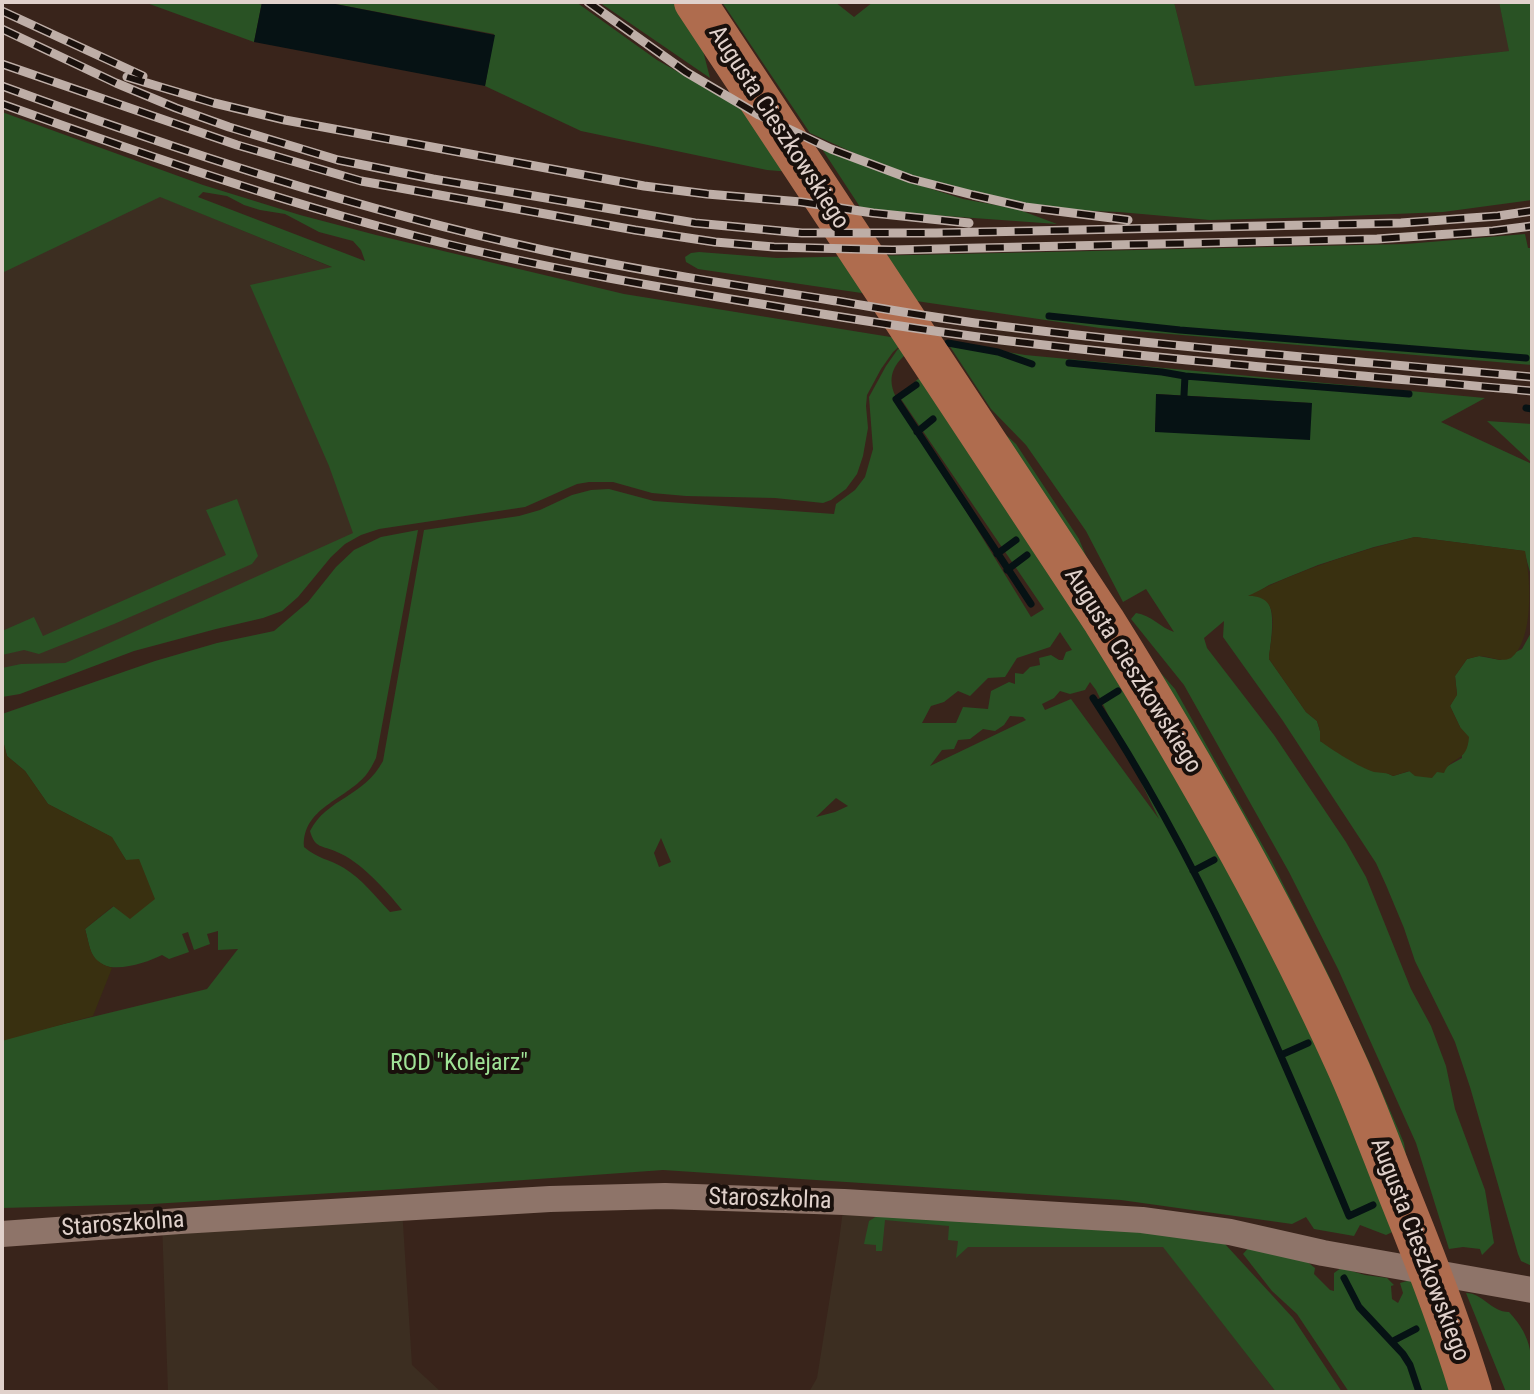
<!DOCTYPE html>
<html>
<head>
<meta charset="utf-8">
<style>
	body { margin:0 }
	#map { position:relative; width:1534px; height:1394px; overflow:hidden; background:#39241b; font-family:"Roboto Condensed",sans-serif }
	canvas { display:block }
	.frame { position:absolute; inset:0; border:4px solid #e0d1cb; pointer-events:none }
</style>
</head>
<body>
<div id="map">
<canvas width="1534" height="1394"></canvas>
<div class="frame"></div>
</div>
<script>
const ctx = document.querySelector('canvas').getContext('2d');
ctx.lineJoin = 'round';
function paint(path, color) {
  ctx.fillStyle = color;
  ctx.fill(path, 'evenodd');
}
function strokePath(path, color, width, dash) {
  ctx.strokeStyle = color;
  ctx.lineWidth = width;
  ctx.lineCap = dash ? 'butt' : 'round';
  ctx.setLineDash(dash || []);
  ctx.stroke(path);
}
function label(font, color, halo, rows, align = 'center') {
  ctx.font = font + ' "Roboto Condensed",sans-serif';
  ctx.lineWidth = 8;
  ctx.setLineDash([]);
  ctx.textBaseline = 'middle';
  ctx.strokeStyle = halo;
  ctx.fillStyle = color;
  for (const [text, x, y, turn = 0] of rows) {
    ctx.save();
    ctx.translate(x, y);
    ctx.rotate((+turn || 0) * Math.PI / 180);
    ctx.textAlign = isNaN(turn) ? turn : align;
    if (halo) ctx.strokeText(text, 0, 0);
    ctx.fillText(text, 0, 0);
    ctx.restore();
  }
}
paint(new Path2D(`
	M1174 2H1499L1510 51 1195 86Z
	M2 141 91 168 365 281 446 493 21 683 2 677Z
	M844 1202 1149 1228 1276 1392H809L817 1378 839 1241Z
	M402 1208 412 1365 441 1392H168L162 1222Z`), '#3c2e21');
paint(new Path2D(`
	M144 2H262L254 42Z
	M325 2H576L657 60 754 115 791 172 767 170 581 131 485 86 494 34Z
	M599 2H679L698 31 710 78Z
	M722 2H835L854 17 873 2 888 4 889 2H1174L1195 86 1509 51 1499 2H1532V200L1443 212 1322 217 1210 220 1119 212 1069 210 1070 212 977 195 896 172 810 133Z
	M2 112 203 185 300 215 376 235 624 294 903 339 902 344 893 352 881 369 867 395 866 406 868 428 863 456 857 474 846 489 831 500 823 503 775 498 686 496 652 493 613 482H589L577 484 525 507 379 529 361 535 345 544 331 557 298 597 282 611 263 618 216 629 134 651 20 694 2 697V668L21 664 65 663 353 533 329 466 250 285 332 267 160 197 2 273ZM203 192 227 196 244 205 260 210 285 214 319 232 353 241 361 250 365 261 198 197Z
	M822 149 900 179 963 199 1017 209 1057 224 862 210Z
	M1525 234 1528 248H1532V365L1100 328 698 269 686 262 685 257 691 253 699 252 777 258 1406 244Z
	M947 342 1025 355 1485 398 1441 422 1532 464V579L1524 551 1415 537 1374 547 1318 565 1269 585 1251 596C1255 596 1260 595 1264 598 1278 607 1270 645 1269 659L1306 712 1317 721 1320 731V741L1393 776 1410 771 1437 772 1462 758 1460 727 1450 706 1457 694 1455 676 1467 659 1479 656 1500 660 1522 649 1532 631V1266L1521 1261 1518 1254 1470 1087 1455 1042 1415 961 1404 928 1386 885 1376 863 1332 796 1283 721 1223 637 1224 621 1204 638 1207 648 1274 735 1346 842 1366 877 1411 989 1431 1026 1446 1066 1455 1109 1485 1190 1494 1243 1482 1255 1480 1249 1463 1247 1449 1249 1416 1143 1338 969 1289 872 1184 685 1131 619 1136 613C1151 615 1161 628 1174 632L1146 589 1123 602 1086 531 1026 445 991 409ZM1157 394 1311 403 1155 431Z
	M904 346V356C891 368 888 381 896 397L1031 617 1044 609 899 396 918 379 925 376 995 479 1256 908 1399 1229 1386 1235 1360 1225 1354 1236 1314 1229 1306 1217 1292 1224 1121 1200 663 1170 399 1189 152 1204 2 1208V1039L207 989 238 949 218 950V931L207 934 210 944 194 950 188 932 182 934 189 952 169 959 162 955C146 963 109 976 95 959 89 951 88 939 85 929L114 906 126 860 111 837 48 804 25 771 7 756 2 737V714L155 661 217 643 274 631 308 602 336 567 354 550 381 537 418 530 376 758C373 764 370 770 366 775 345 800 302 808 304 847 318 859 329 859 344 868 362 879 375 896 390 912L402 910C387 891 360 861 337 852 322 845 315 849 310 831 327 798 364 797 383 761L424 530 519 516 540 510 572 495 591 490 609 489 654 501 834 514 836 504 855 490 865 477 873 449 869 397 886 366 898 349ZM1060 632 1072 650 1066 652 1063 660H1059L1051 655 1039 658 1040 665 1030 667 1023 674 1015 673V684L1009 682 991 691 988 709 963 707 956 723H922L931 706 944 702 958 691 970 696 988 678 1005 677 1017 658 1050 647ZM1090 682 1096 690 1159 819 1071 699 1045 710 1042 704 1054 698 1060 691 1070 694 1085 690ZM1010 716 1023 717 1026 720 930 766 942 750 954 749 958 740 970 739 983 729 995 731 1004 725ZM836 798 848 806 835 812 816 817ZM661 838 671 862 659 867 654 853Z
	M984 415 1016 444 1079 539 1098 585Z
	M1487 421 1532 424V463Z
	M237 499 258 556 252 564 114 624 39 654 24 650 2 655V631L34 617 43 636 226 555 206 510Z
	M1138 647 1175 689 1272 862 1328 974 1370 1064 1404 1143 1410 1181Z
	M882 1213 1150 1231 1225 1244 1293 1318 1342 1392H1276L1163 1247H968L956 1258 958 1241 948 1240 949 1226 885 1220 882 1251H876V1245L864 1244 869 1221Z
	M1251 1245 1300 1256 1315 1268 1314 1274 1330 1290 1334 1291V1273L1341 1268 1365 1275 1387 1278 1394 1285 1391 1286 1392 1299 1398 1303 1403 1293 1400 1283 1418 1278 1458 1392H1349L1297 1314 1272 1291 1243 1254Z
	M1466 1293C1483 1293 1491 1312 1509 1312 1534 1339 1532 1358 1532 1392H1506Z`), '#295224');
paint(new Path2D(`
	M1415 537 1525 551C1531 580 1534 640 1511 658 1500 663 1491 656 1479 656 1478 656 1468 659 1467 659L1455 676 1457 695 1450 706 1460 727 1469 737C1467 764 1452 754 1444 773L1437 772 1432 778 1415 776 1409 771 1393 776C1386 772 1381 773 1374 772 1360 768 1331 749 1320 741V731L1317 721 1306 712 1269 659C1271 635 1284 595 1248 596 1301 569 1357 551 1415 537Z
	M2 737 7 756 25 771 48 804 112 837 126 860 139 859 155 899 130 919 113 906 85 929C91 950 89 960 112 968L93 1016 2 1041Z`), '#393010');
paint(new Path2D(`
	M262 2H325L495 35 485 86 254 42Z
	M1156 394 1312 403 1310 440 1155 432Z`), '#061214');
strokePath(new Path2D(`
	M1049 316 1180 330 1526 358
	M948 343 998 352 1032 364
	M1069 363 1162 372 1185 376 1409 394
	M916 385 896 399 1031 604
	M1184 395 1185 376
	M1526 408 1532 409
	M917 432 933 419
	M997 554 1016 540
	M1007 570 1027 555
	M1093 698C1199 859 1275 1038 1349 1216L1373 1205
	M1097 704 1118 691
	M1193 871 1214 860
	M1281 1055 1308 1043
	M1344 1278 1359 1307 1403 1354 1410 1365 1419 1392
	M1393 1341 1416 1329`), '#061214', 7);
strokePath(new Path2D(`
	M2 1234 180 1221 550 1199 665 1196 844 1202 1142 1220 1230 1232 1323 1253 1532 1290`), '#8e7469', 26);
strokePath(new Path2D(`
	M695 2 1104 621C1193 763 1277 910 1346 1063 1367 1109 1384 1157 1403 1204 1428 1266 1452 1328 1471 1392`), '#af6c4e', 42);
const rail = new Path2D(`
	M588 2 686 72 759 115 831 149 911 179 973 195 1025 207 1128 220
	M2 11 143 76
	M2 29 116 83 176 108 229 127 338 160 433 179 695 223 802 233H936L1401 223 1498 216 1532 211
	M2 64 237 145 361 181 635 230 715 242 774 247 892 250 1377 239 1493 231 1532 226
	M127 77 214 103 285 120 644 186 707 194 801 202 873 213 969 223
	M2 86C179 151 358 210 543 250 640 271 739 286 837 301 891 310 945 320 1000 326 1177 348 1355 361 1532 377
	M2 104C150 157 299 208 451 245 556 270 662 288 767 305 845 318 923 330 1001 340 1177 361 1355 375 1532 391`);
strokePath(rail, '#beaea7', 9);
strokePath(rail, '#19100c', 6, [18]);
label('24px', '#e0d1cb', '#19100c', [
	["Augusta Cieszkowskiego",778,128,57],
	["Augusta Cieszkowskiego",1132,671,58],
	["Staroszkolna",770,1200,2],
	["Staroszkolna",123,1225,-4],
	["Augusta Cieszkowskiego",1419,1250,69]
]);
label('24px', '#9fe296', '#19100c', [
	["ROD \"Kolejarz\"",459,1064]
]);
</script>
</body>
</html>
